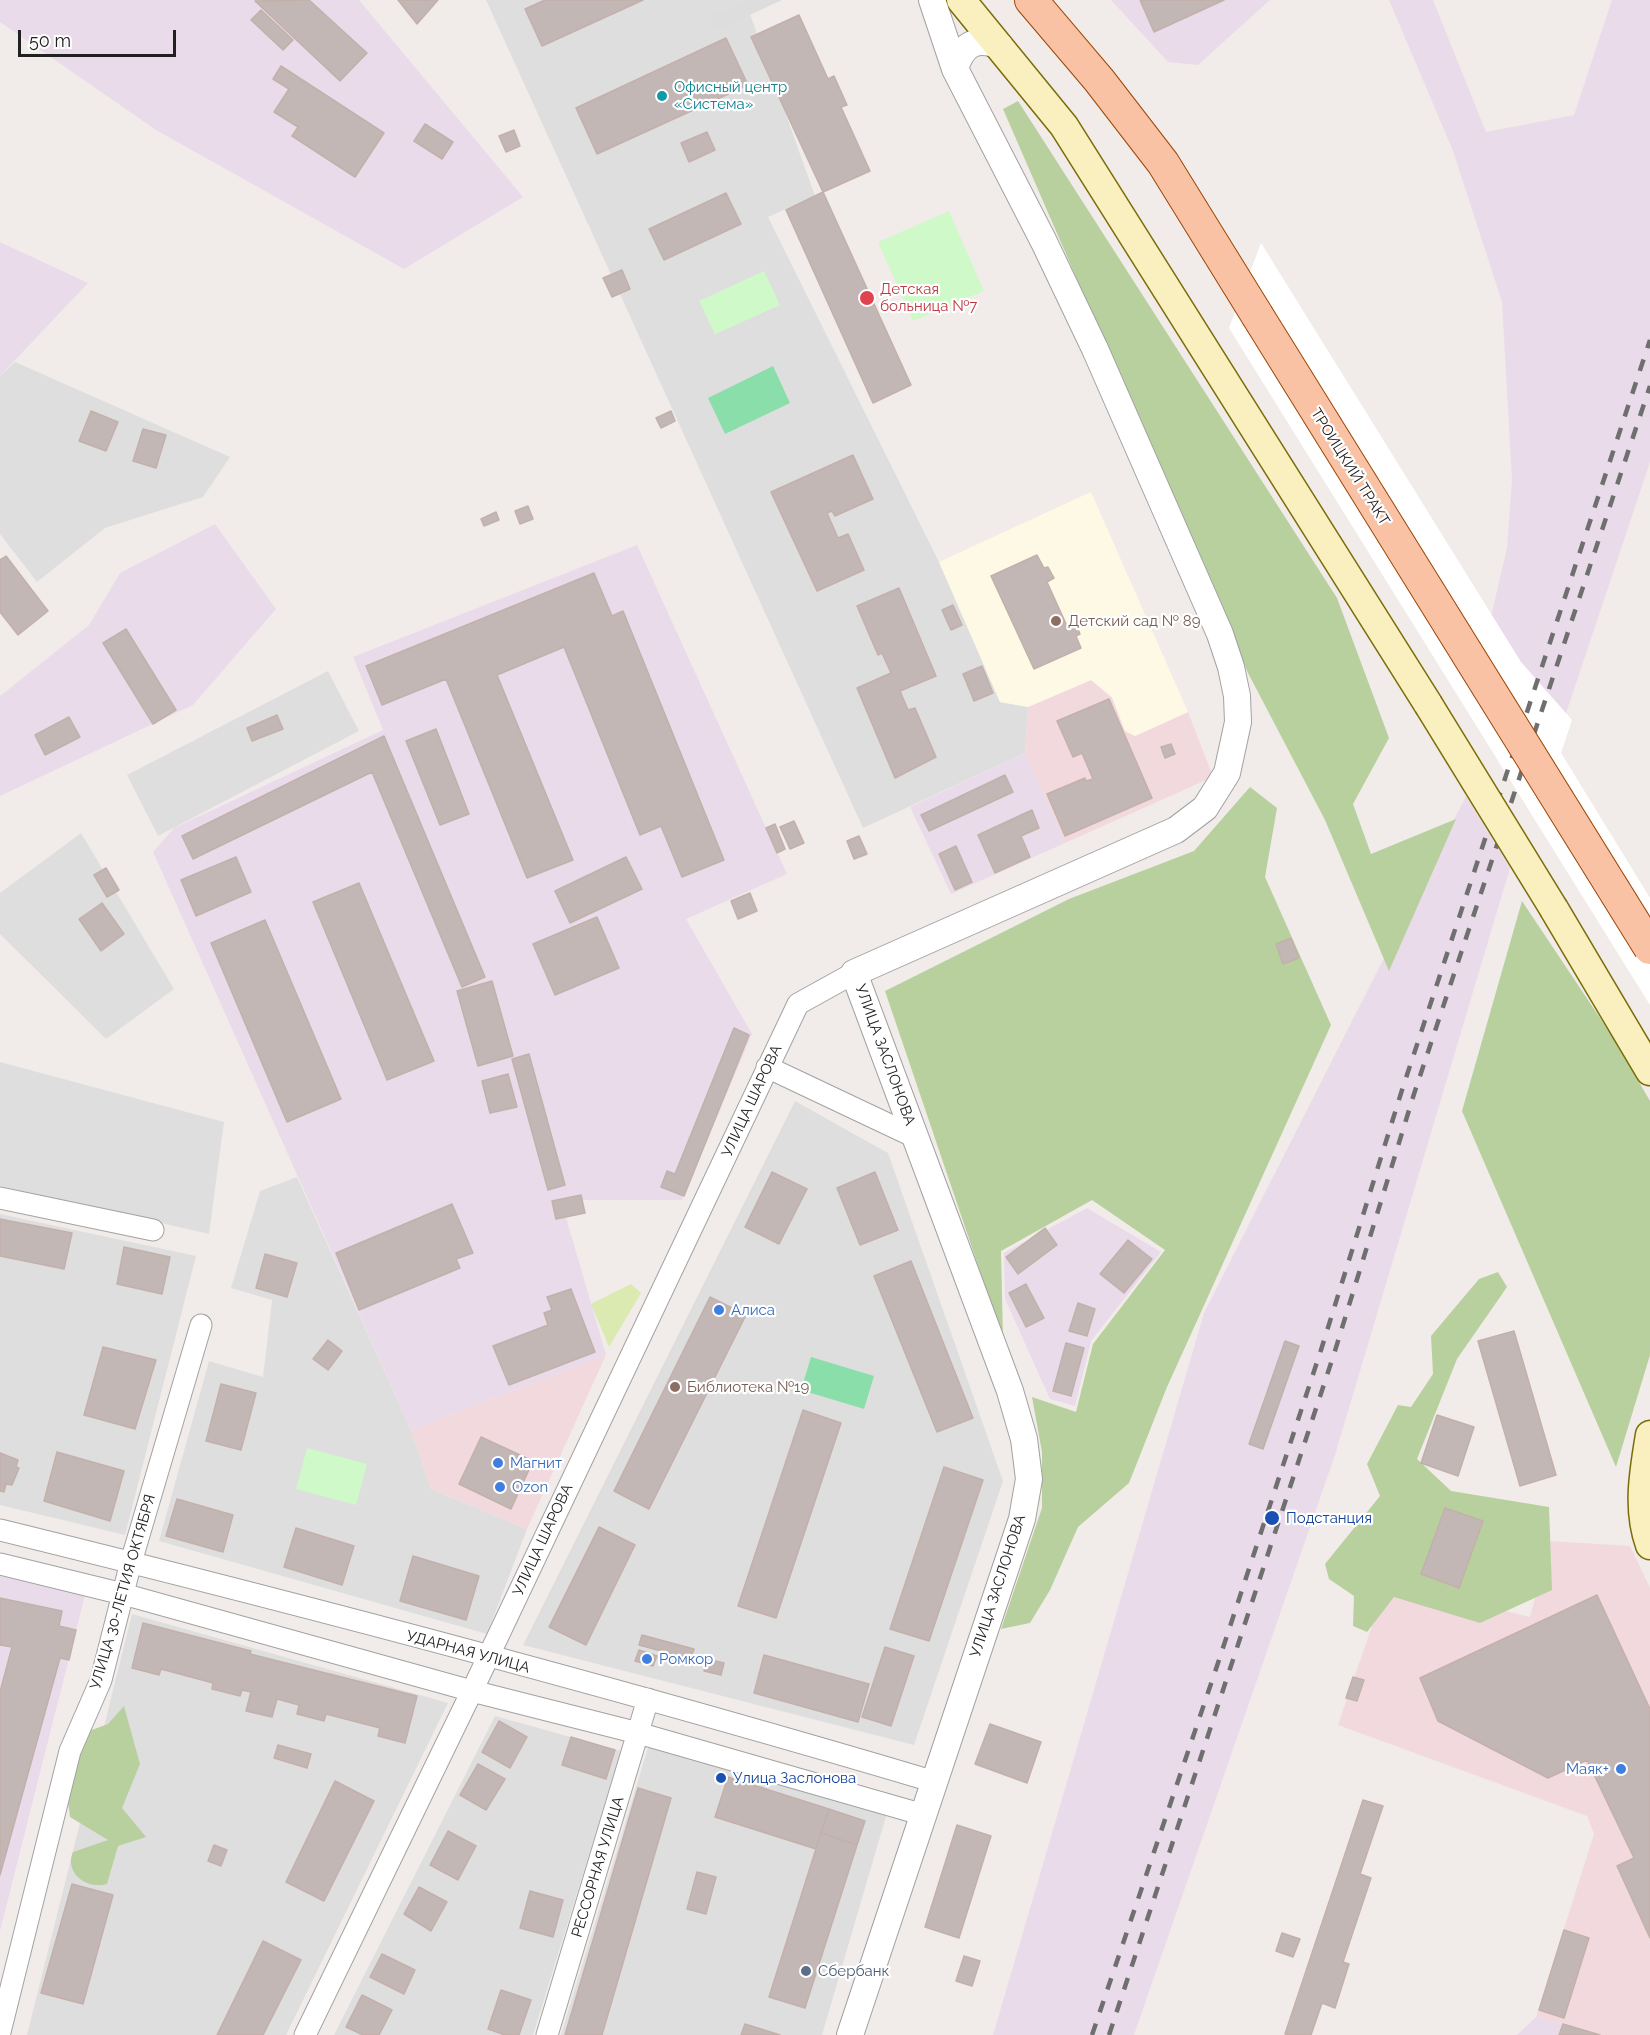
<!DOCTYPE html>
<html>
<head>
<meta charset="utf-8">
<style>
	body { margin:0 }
	#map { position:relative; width:1650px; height:2035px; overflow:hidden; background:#f1ece9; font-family:Raleway,sans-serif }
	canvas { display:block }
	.scale { position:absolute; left:18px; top:30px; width:158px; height:27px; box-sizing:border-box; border:3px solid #212121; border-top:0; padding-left:8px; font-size:18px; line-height:21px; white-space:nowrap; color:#212121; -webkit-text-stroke:4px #fff; paint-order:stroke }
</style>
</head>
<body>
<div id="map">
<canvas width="1650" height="2035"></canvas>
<div class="scale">50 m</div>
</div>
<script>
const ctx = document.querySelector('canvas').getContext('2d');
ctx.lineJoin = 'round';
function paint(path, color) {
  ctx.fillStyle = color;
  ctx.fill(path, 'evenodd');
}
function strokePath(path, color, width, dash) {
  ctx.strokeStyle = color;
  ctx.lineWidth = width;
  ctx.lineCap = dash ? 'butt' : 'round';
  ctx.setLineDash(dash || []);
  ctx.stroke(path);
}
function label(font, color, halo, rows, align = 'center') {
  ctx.font = font + ' Raleway,sans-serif';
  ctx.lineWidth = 4.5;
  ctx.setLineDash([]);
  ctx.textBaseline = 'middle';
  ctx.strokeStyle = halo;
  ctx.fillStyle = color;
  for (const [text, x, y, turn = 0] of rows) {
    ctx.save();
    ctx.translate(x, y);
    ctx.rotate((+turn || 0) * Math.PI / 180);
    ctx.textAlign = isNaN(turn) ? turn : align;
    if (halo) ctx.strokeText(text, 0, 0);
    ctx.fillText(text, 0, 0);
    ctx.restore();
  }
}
paint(new Path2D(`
	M486 0H745L815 196 768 217 939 562 1000 702 1028 707 1025 753 863 828Z
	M15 362 230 457 203 497 105 528 37 582 0 534V376Z
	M328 671 359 731 158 836 127 775Z
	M81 833 174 989 106 1039 0 934V893Z
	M0 1062 224 1122 209 1234 0 1186Z
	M795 1101 888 1153 1003 1481 914 1745 523 1645Z
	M297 1177 411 1430 431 1489 527 1529 487 1634 159 1541 209 1361 263 1377 272 1300 231 1288 260 1191Z
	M0 1214 196 1256 125 1535 0 1505Z
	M132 1614 448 1703 286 2035H27Z
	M495 1716 621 1751 533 2035H334Z
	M650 1741 887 1813 822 2035H561Z`), '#dfdedf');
paint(new Path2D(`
	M1091 680 1112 698 1125 731 1135 736 1188 712 1213 777 1065 843 1025 753 1028 707Z
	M606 1355 527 1529 431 1489 411 1430Z
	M1550 1541 1630 1546 1650 1588V2035H1600L1536 2017 1594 1834 1587 1816 1338 1725 1387 1582 1530 1617Z`), '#f1d9dd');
paint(new Path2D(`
	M0 0H359L523 197 404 269 156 130 0 22Z
	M1111 0H1270L1198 65 1168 62Z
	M1389 0H1433L1486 132 1574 115 1612 0H1650V462L1533 812 1488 629 1507 548 1512 480 1502 302 1453 151Z
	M0 242 88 283 0 376Z
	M215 524 276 609 193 705 0 796V696L89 625 120 573Z
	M637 545 787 874 686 919 752 1034 682 1200H561L606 1355 411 1430 153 852 174 828 383 730 353 657Z
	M1025 753 1065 843 951 894 910 807Z
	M1466 796 1510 868 1335 1455 1134 2035H993L1204 1313Z
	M1087 1208 1161 1252 1091 1341 1075 1406 1050 1399 1005 1299 1004 1253Z
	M0 1575 85 1595 0 1931Z
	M1536 2017 1600 2035H1517Z`), '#eadbea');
paint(new Path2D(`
	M1091 492 1188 712 1135 736 1125 731 1112 697 1091 680 1028 707 1000 702 939 562Z`), '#fef9e5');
paint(new Path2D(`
	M631 1284 641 1293 609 1347 591 1304Z`), '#daeab0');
paint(new Path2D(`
	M1018 101 1337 598 1389 738 1353 804 1371 854 1456 819 1389 971 1325 820 1248 673 1003 109Z
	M1250 787 1277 808 1265 877 1331 1025 1167 1387 1129 1483 1078 1527 1050 1590 1030 1623 1001 1629 1042 1508V1452L1032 1397 1076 1412 1093 1344 1165 1250 1092 1200 1001 1251 1003 1339 885 991 1069 899 1194 851Z
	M1522 901 1614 1039 1650 1101V1355L1616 1467 1462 1111Z
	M1498 1272 1507 1287 1457 1359 1417 1459 1451 1491 1549 1507 1552 1590 1480 1623 1394 1597 1367 1632 1353 1626 1354 1596 1329 1579 1325 1564 1380 1496 1367 1464 1398 1405 1411 1407 1433 1374 1431 1336 1479 1279Z
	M124 1706 140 1764 122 1808 146 1837 118 1846 107 1884C87 1890 64 1873 73 1852L108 1840 70 1817 67 1794 81 1734 108 1724Z`), '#b8d09e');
paint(new Path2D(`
	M949 211 984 291 913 321 878 242Z
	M764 271 780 305 715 334 699 301Z
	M307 1448 367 1464 356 1505 296 1489Z`), '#cff9c8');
paint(new Path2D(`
	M773 366 790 403 725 434 708 398Z
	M811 1357 874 1376 864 1409 801 1390Z`), '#89deaa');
paint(new Path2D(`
	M746 0H782L715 31 709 17Z`), '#ddd');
paint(new Path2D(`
	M1261 243 1521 662 1572 720 1561 753 1650 898V1005L1229 328Z`), '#fff');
const building = new Path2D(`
	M309 0 367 53 340 81 255 1Z
	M398 0H438L417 24Z
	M545 0H643L542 46 525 9Z
	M1140 0H1224L1154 32Z
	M261 10 293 40 283 50 251 20Z
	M799 15 828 79 834 76 847 105 841 107 870 171 823 192 751 37Z
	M726 38 748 85 597 154 576 108Z
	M281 66 384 133 355 177 292 136 298 127 274 112 289 89 273 79Z
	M425 124 453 142 442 159 414 141Z
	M514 130 520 146 506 152 499 136Z
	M707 132 715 150 689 162 681 143Z
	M823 192 911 385 873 403 786 210Z
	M726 193 741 224 664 260 649 229Z
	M622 270 630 289 612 297 603 278Z
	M91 411 118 422 106 451 79 441Z
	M671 411 675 421 661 428 656 418Z
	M143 429 166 435 156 468 133 461Z
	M853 455 873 499 835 516 832 511 827 513 838 538 848 534 864 570 817 591 771 492Z
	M528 506 533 519 520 524 515 511Z
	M496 512 499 520 484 526 481 519Z
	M1037 555 1044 568 1048 567 1054 578 1047 582 1067 626 1075 622 1080 634 1076 636 1081 648 1034 669 991 576Z
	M6 556 48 611 18 635 0 612V560Z
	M594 573 612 616 623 611 724 860 682 877 661 826 640 835 564 647 497 675 573 860 527 878 446 679 382 705 366 666Z
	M899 588 936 676 900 691 908 710 915 708 936 757 895 778 857 688 891 673 882 653 878 655 857 606Z
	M953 605 962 625 951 630 942 610Z
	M126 629 176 710 153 724 103 643Z
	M982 666 993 693 974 701 963 674Z
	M1109 699 1152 798 1065 836 1047 794 1085 778 1086 781 1093 779 1082 753 1073 757 1057 721Z
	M277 715 283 729 252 741 247 728Z
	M69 717 80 737 45 755 35 735Z
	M436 729 469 814 440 825 406 741Z
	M384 736 485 977 462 987 372 772 193 859 182 836Z
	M1171 744 1175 754 1165 758 1161 747Z
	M1005 775 1013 792 929 831 921 815Z
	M1032 810 1039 828 1021 836 1030 857 995 873 978 835Z
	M794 821 804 843 790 849 780 827Z
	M775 824 785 849 777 853 766 828Z
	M859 836 867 854 854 859 847 841Z
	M956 846 972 882 955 890 939 854Z
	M236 857 251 892 196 916 181 880Z
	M626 857 642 889 570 923 555 891Z
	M106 868 119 890 107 897 94 875Z
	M359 883 434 1061 387 1080 313 902Z
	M750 893 757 911 738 919 731 901Z
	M102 903 124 934 101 951 79 919Z
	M597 917 619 968 555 995 533 944Z
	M265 920 341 1099 287 1122 211 943Z
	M1291 938 1299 958 1283 964 1276 944Z
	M492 981 513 1056 478 1066 457 991Z
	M734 1028 749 1035 684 1196 661 1187 667 1171 675 1174Z
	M529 1054 565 1185 548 1190 512 1059Z
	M508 1074 517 1107 490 1113 482 1081Z
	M772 1172 807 1189 779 1244 745 1227Z
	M875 1172 898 1230 860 1245 837 1188Z
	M581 1195 585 1213 556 1219 552 1201Z
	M452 1204 473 1253 456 1259 460 1268 359 1310 336 1253Z
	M0 1219 72 1233 64 1269 0 1256Z
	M1045 1228 1057 1245 1018 1274 1006 1257Z
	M1128 1240 1152 1259 1124 1293 1100 1274Z
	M124 1247 170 1257 162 1294 117 1284Z
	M265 1254 297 1263 287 1297 256 1288Z
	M911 1261 973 1418 937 1432 874 1276Z
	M1026 1284 1044 1318 1026 1327 1009 1293Z
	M571 1289 595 1352 509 1385 493 1346 548 1325 544 1313 552 1310 547 1297Z
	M710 1297 746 1315 649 1509 614 1491Z
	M1078 1303 1095 1309 1087 1336 1069 1331Z
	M1514 1331 1556 1475 1520 1486 1478 1341Z
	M328 1340 342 1351 328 1370 313 1359Z
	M1285 1341 1299 1346 1263 1449 1249 1444Z
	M1066 1343 1084 1348 1071 1396 1053 1391Z
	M103 1347 156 1360 135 1429 84 1415Z
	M221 1384 256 1393 241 1450 206 1441Z
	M803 1410 841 1423 776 1618 738 1606Z
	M1437 1415 1474 1427 1458 1476 1421 1463Z
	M481 1437 533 1461 511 1509 459 1484Z
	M57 1452 124 1471 110 1521 44 1501Z
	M0 1453 18 1460 16 1467 19 1468 12 1485 6 1484 4 1492 0 1491Z
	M944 1467 983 1480 929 1641 890 1629Z
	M177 1499 233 1515 223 1552 166 1536Z
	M1445 1508 1483 1521 1459 1588 1421 1574Z
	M599 1527 635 1545 586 1645 549 1627Z
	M296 1528 354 1546 342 1585 284 1567Z
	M413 1556 479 1576 466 1620 400 1601Z
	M1597 1595 1650 1709V1938L1617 1866 1634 1858 1587 1760 1548 1778 1438 1721 1420 1678Z
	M0 1598 62 1611 59 1626 76 1630 69 1660 60 1658 0 1875V1692L12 1647 0 1645Z
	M143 1623 251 1651 250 1654 417 1696 405 1743 378 1736 380 1728 326 1714 324 1721 297 1714 299 1705 277 1699 272 1717 246 1711 251 1692 242 1690 240 1696 212 1689 213 1683 161 1669 159 1675 132 1668Z
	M642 1635 694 1649 691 1659 639 1645Z
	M885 1647 914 1656 891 1726 862 1717Z
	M639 1650 657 1656 653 1666 635 1661Z
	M764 1655 869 1684 858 1722 754 1693Z
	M707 1659 724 1663 721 1675 704 1671Z
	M1353 1677 1364 1680 1357 1701 1346 1698Z
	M499 1721 527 1737 510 1768 482 1752Z
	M990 1724 1041 1742 1027 1783 975 1764Z
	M571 1737 615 1750 606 1779 562 1765Z
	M278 1745 311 1754 307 1768 274 1758Z
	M478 1764 505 1779 486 1810 460 1795Z
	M728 1777 829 1809 816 1849 715 1817Z
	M335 1781 374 1801 324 1901 286 1882Z
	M638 1788 671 1798 602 2035H565Z
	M1363 1800 1383 1806 1360 1874 1371 1878 1343 1962 1349 1964 1335 2008 1322 2003 1311 2035H1288L1285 2034Z
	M829 1809 865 1821 857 1845 821 1833Z
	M957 1825 991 1836 959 1938 925 1927Z
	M448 1831 476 1846 458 1880 430 1865Z
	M821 1833 857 1845 805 2008 769 1997Z
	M214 1845 227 1850 221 1866 208 1861Z
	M697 1872 716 1877 706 1914 687 1909Z
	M72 1884 113 1895 83 2004 41 1993Z
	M419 1887 447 1902 431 1931 404 1914Z
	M530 1891 563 1900 553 1937 520 1928Z
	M1564 1930 1589 1938 1564 2018 1539 2010Z
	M1282 1933 1300 1939 1293 1957 1276 1951Z
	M263 1941 301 1960 263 2035H217Z
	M382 1954 415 1970 404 1994 370 1977Z
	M964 1956 980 1961 972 1986 956 1981Z
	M501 1990 531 2000 519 2035H505L488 2029Z
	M362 1995 392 2010 379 2035H363L346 2027Z
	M745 2024 780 2035H741Z
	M1563 2024 1600 2035H1559Z`);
paint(building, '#c2b7b5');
strokePath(building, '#c3b0ab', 1.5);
const minor = new Path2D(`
	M767 1067 915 1137
	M0 1198 153 1230
	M0 1530C313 1607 625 1690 935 1782
	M0 1564 123 1594 472 1691 638 1733 924 1815
	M0 2032 70 1751 101 1680 131 1562 201 1325
	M305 2035 472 1691 798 1004 854 973
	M547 2035 648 1699`);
const tertiary = new Path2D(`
	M955 69C962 45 975 36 1000 46
	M850 2035 1022 1519 1029 1479 1024 1439 1010 1391 854 973 1176 830 1205 808 1227 773 1238 722 1237 696 1231 667 1220 634 1095 349 1044 242 955 69 932 0`);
const secondary = new Path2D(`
	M961 0 1064 126 1428 704
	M1554 909 1650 1071
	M1650 1435C1644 1472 1637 1509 1650 1545`);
const primary = new Path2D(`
	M1031 0 1099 80 1163 163 1257 315`);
strokePath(minor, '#a2a2a2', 23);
strokePath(tertiary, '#a2a2a2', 28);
strokePath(secondary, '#7a6c07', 31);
strokePath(primary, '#9c4603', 34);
strokePath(minor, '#fff', 21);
strokePath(tertiary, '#fff', 26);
strokePath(secondary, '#f9efbf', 28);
strokePath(primary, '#fac2a5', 32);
strokePath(new Path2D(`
	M1092 2035 1217 1666 1321 1350 1402 1090 1650 340
	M1109 2035 1334 1354 1414 1094 1650 386`), '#6f6f6f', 4.5, [12, 12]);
const secondaryBridge = new Path2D(`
	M1428 704 1554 909`);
const primaryBridge = new Path2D(`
	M1257 315 1650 948`);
strokePath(secondaryBridge, '#7a6c07', 31, []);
strokePath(primaryBridge, '#9c4603', 34, []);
strokePath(secondaryBridge, '#f9efbf', 28);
strokePath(primaryBridge, '#fac2a5', 32);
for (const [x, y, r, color] of [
	[662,96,6,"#0f9aa8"],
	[867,298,8,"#e0444e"],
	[1056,621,6,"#8d6e63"],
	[719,1310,6,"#3f7fe0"],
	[675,1387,6,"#8d6e63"],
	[498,1463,6,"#3f7fe0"],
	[500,1487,6,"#3f7fe0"],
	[1272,1518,8,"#1a4fb4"],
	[647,1659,6,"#3f7fe0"],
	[1621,1769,6,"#3f7fe0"],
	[721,1778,6,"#1a4fb4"],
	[806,1971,6,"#5c6f8a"]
]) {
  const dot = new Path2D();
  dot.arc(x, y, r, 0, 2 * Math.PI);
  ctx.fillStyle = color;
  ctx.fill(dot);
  strokePath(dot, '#fff', 2);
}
label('15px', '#0d838f', '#fff', [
	["Офисный центр",674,87],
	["«Система»",674,104]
], 'left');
label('15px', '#be3a42', '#fff', [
	["Детская",880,289],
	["больница №7",880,306]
], 'left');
label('15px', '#212121', '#fff', [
	["ТРОИЦКИЙ ТРАКТ",1350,467,58],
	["УЛИЦА ЗАСЛОНОВА",885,1055,70],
	["УЛИЦА ШАРОВА",752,1101,-65],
	["УЛИЦА ШАРОВА",543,1540,-65],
	["УЛИЦА ЗАСЛОНОВА",998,1586,-72],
	["УЛИЦА 30-ЛЕТИЯ ОКТЯБРЯ",123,1592,-74],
	["УДАРНАЯ УЛИЦА",468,1652,15],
	["РЕССОРНАЯ УЛИЦА",598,1867,-73]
]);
label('15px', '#785e54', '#fff', [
	["Детский сад № 89",1068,621],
	["Библиотека №19",687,1387]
], 'left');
label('15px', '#366cbe', '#fff', [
	["Алиса",731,1310],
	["Магнит",510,1463],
	["Ozon",512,1487],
	["Ромкор",659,1659],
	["Маяк+",1609,1769,"right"]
], 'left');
label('15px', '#164399', '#fff', [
	["Подстанция",1286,1518],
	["Улица Заслонова",733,1778]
], 'left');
label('15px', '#4e5e75', '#fff', [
	["Сбербанк",818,1971]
], 'left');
</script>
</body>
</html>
